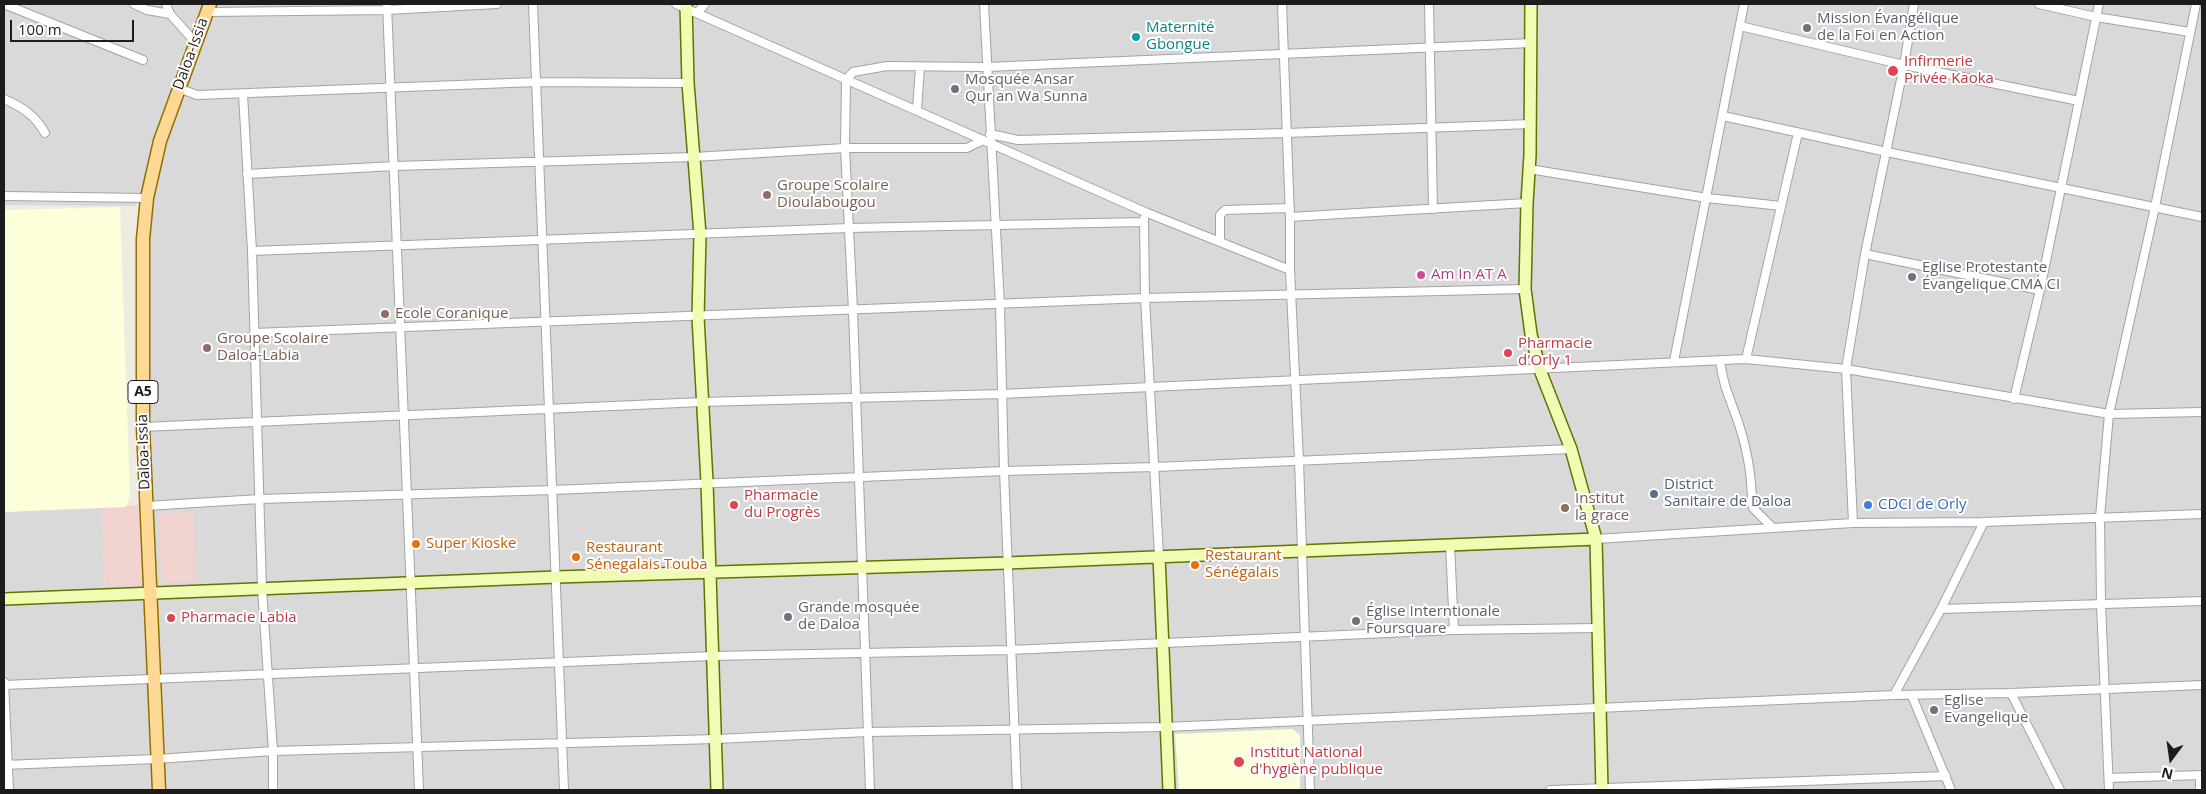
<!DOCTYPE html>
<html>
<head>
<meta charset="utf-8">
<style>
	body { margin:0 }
	#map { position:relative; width:2206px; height:794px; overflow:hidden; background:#eeebe1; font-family:"Open Sans",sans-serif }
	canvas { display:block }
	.frame { position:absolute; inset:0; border:5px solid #1c1c1c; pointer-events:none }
	.north { position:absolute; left:2146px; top:734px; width:50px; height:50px; -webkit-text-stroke:4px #fff; paint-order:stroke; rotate:194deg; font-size:14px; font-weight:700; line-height:20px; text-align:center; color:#1c1c1c }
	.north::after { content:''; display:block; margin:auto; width:18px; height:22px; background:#1c1c1c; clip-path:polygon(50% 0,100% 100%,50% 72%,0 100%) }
	.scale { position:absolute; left:10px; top:20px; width:124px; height:22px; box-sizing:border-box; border:2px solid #1c1c1c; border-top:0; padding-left:6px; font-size:15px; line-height:18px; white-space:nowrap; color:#1c1c1c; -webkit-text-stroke:4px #fff; paint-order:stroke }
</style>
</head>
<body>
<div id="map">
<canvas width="2206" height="794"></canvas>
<div class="frame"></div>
<div class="north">N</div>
<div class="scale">100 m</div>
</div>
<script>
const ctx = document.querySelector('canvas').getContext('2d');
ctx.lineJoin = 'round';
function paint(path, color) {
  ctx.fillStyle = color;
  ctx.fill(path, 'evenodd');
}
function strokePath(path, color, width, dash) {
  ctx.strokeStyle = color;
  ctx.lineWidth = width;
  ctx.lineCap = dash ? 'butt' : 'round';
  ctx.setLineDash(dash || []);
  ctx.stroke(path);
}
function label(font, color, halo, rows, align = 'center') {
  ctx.font = font + ' "Open Sans",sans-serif';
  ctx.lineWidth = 4;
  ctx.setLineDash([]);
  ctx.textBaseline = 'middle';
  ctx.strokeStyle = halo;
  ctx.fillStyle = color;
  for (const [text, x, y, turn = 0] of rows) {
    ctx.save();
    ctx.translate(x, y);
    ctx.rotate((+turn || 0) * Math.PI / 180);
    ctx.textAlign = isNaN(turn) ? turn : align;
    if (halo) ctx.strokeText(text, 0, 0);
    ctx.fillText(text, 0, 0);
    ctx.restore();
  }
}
paint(new Path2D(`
	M4 4H210L136 206 4 205Z
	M212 4H2202V790H4V512L102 507 105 587 151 583 147 198Z`), '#dad9d9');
paint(new Path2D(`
	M140 505 144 585 105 587 102 507Z
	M194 512 196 582 161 583 159 513Z`), '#f0d3cf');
paint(new Path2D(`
	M120 207 130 496 126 507 4 512V210Z
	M1293 729 1300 735V790H1179L1175 734Z`), '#fcffd9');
const street = new Path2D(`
	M4 4 143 60
	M134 4 147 10 170 14
	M166 4 170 14 195 42
	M387 4 419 790
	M533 4 564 790
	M676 4 1145 212 1290 270
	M984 4 1000 305 1004 471 1017 790
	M1282 4 1290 217V270L1299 460 1310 790
	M1429 4 1433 209
	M2039 4 2096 17 2190 32
	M207 12 387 10 497 4
	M697 13 705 4
	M1740 26 1904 65 2079 101
	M178 88 197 95 536 82 688 83
	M243 94 252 251 262 588 273 751V790
	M4 99C22 107 35 115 45 133
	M917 110 920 67
	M1723 116 1887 152 2202 217
	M990 134 1018 140 1287 133 1531 124
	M1529 169 1707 198 1781 206
	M247 174 395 166 694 157 845 148H967L983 140
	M4 196 147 198
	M1290 217 1527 203
	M1144 219 1145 298 1159 556
	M1220 242V215L1225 210 1290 208
	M252 251 849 228 1144 222
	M1865 254 2040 290
	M254 333 1145 298 1525 289
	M1746 359 1798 133
	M1720 360C1723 384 1728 394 1736 416 1746 443 1752 476 1752 504L1753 508 1773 528
	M1674 361 1744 4
	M2014 399 2040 290 2099 4
	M143 427 702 402 1002 394 1746 359 1846 369 2109 414 2202 412
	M146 506 260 499 553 490 1004 471 1155 467 1571 449
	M1853 523 1846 369 1865 254 1904 65 1914 4
	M1596 539 1853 523 1984 522 2202 514
	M1450 545 1454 630
	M1941 609 2202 601
	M4 682 9 790
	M4 685 712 656 1010 650 1454 630 1597 628
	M2011 693 2060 790
	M1894 695 1941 609 1984 522
	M1912 696 1951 790
	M4 765 157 759 273 751 716 739 868 732 1165 727 1894 695 2011 693 2202 685
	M2200 775V790
	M2109 778 2202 775
	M870 790 853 310 845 148 846 80 853 72 887 66 987 67 1531 43
	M1550 790 1946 776
	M2109 790 2101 604 2100 517 2109 414 2155 207 2196 4`);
const secondary = new Path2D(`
	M686 4 688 83 700 235 698 317 707 482 717 790
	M1531 4 1530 155 1527 203 1525 289 1531 334 1540 370 1571 449 1596 539 1602 790
	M1159 556 1169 790
	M4 599 557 577 1007 563 1596 539`);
const primary = new Path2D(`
	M159 790 143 427V239L147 198 160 141 210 4`);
strokePath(street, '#a3a3a3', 10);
strokePath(secondary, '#5f7402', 14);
strokePath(primary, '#946f00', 15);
strokePath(street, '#fff', 8);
strokePath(secondary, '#f1fbb2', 11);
strokePath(primary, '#fed996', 12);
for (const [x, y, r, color] of [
	[1807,28,5,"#6b7280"],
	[1136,37,5,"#0f9aa8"],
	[1893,71,6,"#e0444e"],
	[955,89,5,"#6b7280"],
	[767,195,5,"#8d6e63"],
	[1421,275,5,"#d1479c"],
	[1912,277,5,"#6b7280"],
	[385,314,5,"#8d6e63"],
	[207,348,5,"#8d6e63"],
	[1508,353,5,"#e0444e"],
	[1654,494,5,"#5c6f8a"],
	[734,505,5,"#e0444e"],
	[1868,505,5,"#3f7fe0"],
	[1565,508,5,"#8d6e63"],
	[416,544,5,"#e8710a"],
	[576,557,5,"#e8710a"],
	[1195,565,5,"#e8710a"],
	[788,617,5,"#6b7280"],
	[171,618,5,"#e0444e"],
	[1356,621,5,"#6b7280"],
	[1934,710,5,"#6b7280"],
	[1239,762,6,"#e0444e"]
]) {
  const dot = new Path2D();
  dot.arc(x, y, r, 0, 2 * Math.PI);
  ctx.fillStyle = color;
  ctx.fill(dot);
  strokePath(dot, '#fff', 2);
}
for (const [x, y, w] of [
	[143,392,30]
]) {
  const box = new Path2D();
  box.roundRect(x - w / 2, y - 11.5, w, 23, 4);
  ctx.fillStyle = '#fff';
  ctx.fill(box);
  strokePath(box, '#1c1c1c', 1);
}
label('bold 14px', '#1c1c1c', null, [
	["A5",143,392]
]);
label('15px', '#5b616d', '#fff', [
	["Mission Évangélique",1817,19],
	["de la Foi en Action",1817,36],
	["Mosquée Ansar",965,80],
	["Qur an Wa Sunna",965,97],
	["Eglise Protestante",1922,268],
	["Évangelique CMA CI",1922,285],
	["Grande mosquée",798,608],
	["de Daloa",798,625],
	["Église Interntionale",1366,612],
	["Foursquare",1366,629],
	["Eglise",1944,701],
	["Evangelique",1944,718]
], 'left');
label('15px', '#0d838f', '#fff', [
	["Maternité",1146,28],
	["Gbongue",1146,45]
], 'left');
label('15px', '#1c1c1c', '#fff', [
	["Daloa-Issia",191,54,-70],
	["Daloa-Issia",144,452,-92]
]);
label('15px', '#be3a42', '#fff', [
	["Infirmerie",1904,62],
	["Privée Kaoka",1904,79],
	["Pharmacie",1518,344],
	["d'Orly 1",1518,361],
	["Pharmacie",744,496],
	["du Progrès",744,513],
	["Pharmacie Labia",181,618],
	["Institut National",1250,753],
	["d'hygiène publique",1250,770]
], 'left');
label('15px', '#785e54', '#fff', [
	["Groupe Scolaire",777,186],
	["Dioulabougou",777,203],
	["Ecole Coranique",395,314],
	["Groupe Scolaire",217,339],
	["Daloa-Labia",217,356],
	["Institut",1575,499],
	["la grace",1575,516]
], 'left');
label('15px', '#b23c85', '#fff', [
	["Am In AT A",1431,275]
], 'left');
label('15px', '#4e5e75', '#fff', [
	["District",1664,485],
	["Sanitaire de Daloa",1664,502]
], 'left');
label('15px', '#366cbe', '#fff', [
	["CDCI de Orly",1878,505]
], 'left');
label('15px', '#c56008', '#fff', [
	["Super Kioske",426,544],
	["Restaurant",586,548],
	["Sénegalais Touba",586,565],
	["Restaurant",1205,556],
	["Sénégalais",1205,573]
], 'left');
</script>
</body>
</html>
